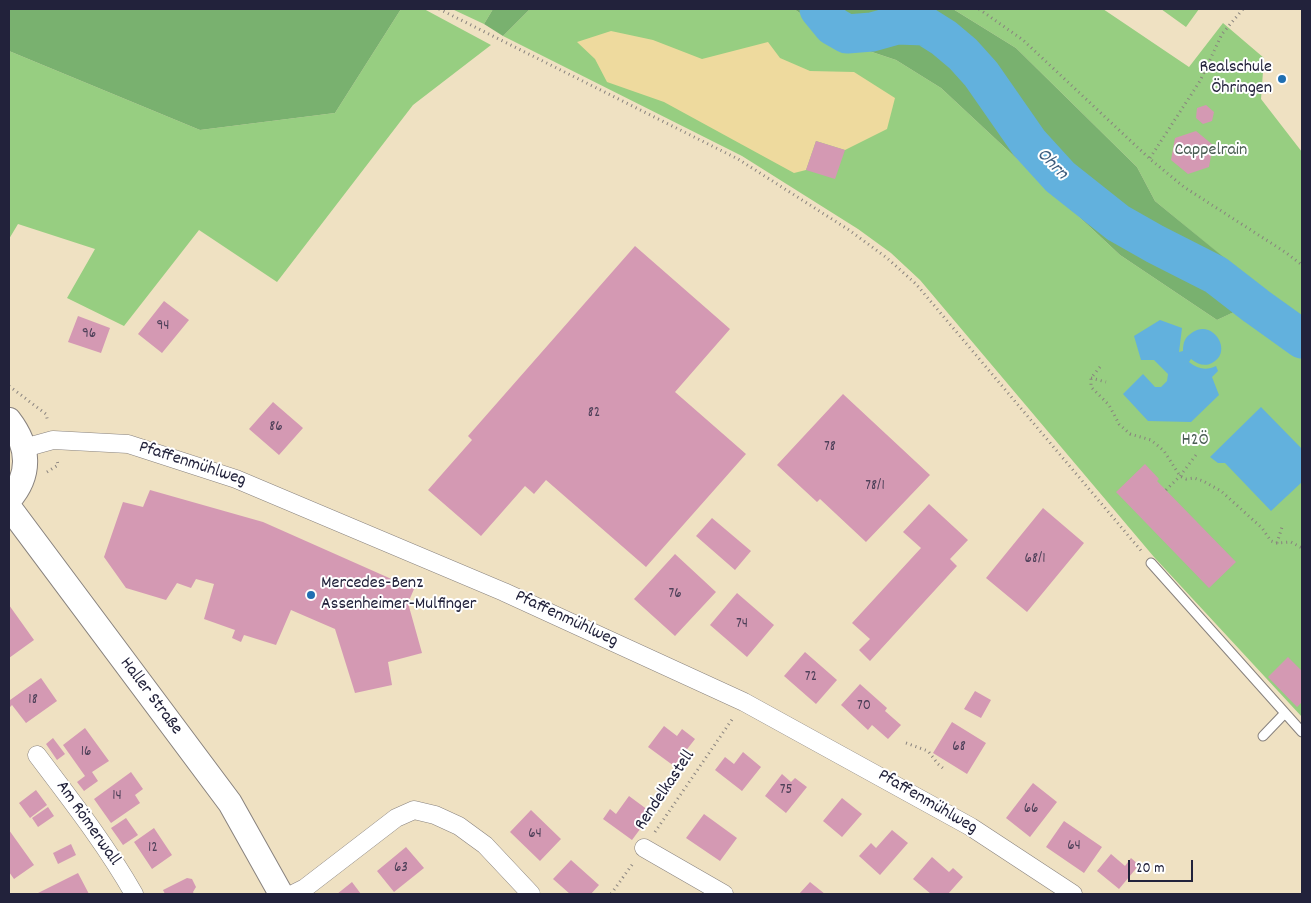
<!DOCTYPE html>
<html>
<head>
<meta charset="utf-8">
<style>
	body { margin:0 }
	#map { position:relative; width:1311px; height:903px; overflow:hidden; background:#efe1c2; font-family:Dekko,sans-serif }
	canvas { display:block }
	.frame { position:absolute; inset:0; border:10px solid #22223b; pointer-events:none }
	.scale { position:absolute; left:1128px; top:860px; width:65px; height:22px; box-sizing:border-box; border:2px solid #22223b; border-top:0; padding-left:6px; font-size:15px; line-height:18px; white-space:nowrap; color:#22223b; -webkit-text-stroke:4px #fff; paint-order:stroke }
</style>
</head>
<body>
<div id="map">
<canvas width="1311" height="903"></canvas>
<div class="frame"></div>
<div class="scale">20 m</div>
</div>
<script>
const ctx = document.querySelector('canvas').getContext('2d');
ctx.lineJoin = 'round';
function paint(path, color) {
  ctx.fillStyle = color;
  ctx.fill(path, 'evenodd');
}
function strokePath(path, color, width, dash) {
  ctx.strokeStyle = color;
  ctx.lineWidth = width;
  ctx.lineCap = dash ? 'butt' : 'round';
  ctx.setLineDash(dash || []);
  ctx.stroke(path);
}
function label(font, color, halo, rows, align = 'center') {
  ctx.font = font + ' Dekko,sans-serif';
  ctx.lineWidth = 4;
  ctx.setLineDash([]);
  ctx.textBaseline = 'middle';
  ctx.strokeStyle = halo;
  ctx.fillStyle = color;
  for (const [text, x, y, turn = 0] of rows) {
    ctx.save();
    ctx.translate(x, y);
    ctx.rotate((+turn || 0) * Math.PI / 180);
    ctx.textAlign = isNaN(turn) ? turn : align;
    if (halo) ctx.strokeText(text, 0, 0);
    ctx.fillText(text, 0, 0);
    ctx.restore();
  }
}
paint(new Path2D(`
	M401 9H424L491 45 413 105 277 282 199 230 124 326 67 298 95 249 18 224 9 239V51L200 130 335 113Z
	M452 9H493L484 24Z
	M530 9H794L842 42 896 60 941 88 1120 255 1217 320 1269 295 1155 201 1137 167 1016 48 953 9H1103L1189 67 1223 23 1264 58 1261 99 1302 152V717L1154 557 920 280 891 253 858 229 742 156 503 36Z
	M1161 9H1199L1186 27Z`), '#97ce81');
paint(new Path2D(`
	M10 9H401L335 113 200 130 9 51Z
	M493 9H530L503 36 484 24Z
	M794 9H953L1016 48 1137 167 1155 201 1270 295 1217 320 1120 255 941 88 896 60 842 42Z`), '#79b16f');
paint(new Path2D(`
	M611 31 653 40 702 59 768 42 780 58 810 71 854 72 895 98 887 129 845 150 816 141 806 170 794 173 664 102 607 82 595 59 577 42Z`), '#eeda9e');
paint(new Path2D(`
	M1160 320 1182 328 1179 352 1183 351C1183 342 1185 337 1193 332 1213 319 1234 352 1212 363 1205 367 1197 364 1191 359L1189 362C1198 369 1206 371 1216 366L1218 371 1212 377 1219 395 1191 422 1148 421 1123 394 1143 374 1155 387H1161L1167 381 1168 374 1154 360H1141L1134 336Z
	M1261 407 1302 449V482L1271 511 1225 463H1218L1210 457Z`), '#62b1dd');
strokePath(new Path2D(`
	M819 9 833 26 847 34 872 32 897 25 925 26 944 38 963 54 981 74 1029 143 1060 177 1118 223 1155 244 1216 275 1256 306 1302 339`), '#62b1dd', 39);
paint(new Path2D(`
	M1206 105 1214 112 1212 121 1203 124 1196 118 1197 108Z
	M1196 131 1213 145 1209 167 1188 174 1171 160 1175 138Z
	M816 141 845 150 835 179 806 170Z
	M635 246 730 329 675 392 746 454 646 567 546 480 534 494 525 486 481 536 428 490 472 440 468 436Z
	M164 301 189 320 162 353 138 334Z
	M78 316 110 328 101 353 68 342Z
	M843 394 930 475 866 542 820 499 817 502 777 465Z
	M273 402 303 428 279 455 249 429Z
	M1145 464 1159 479 1157 481 1236 562 1209 588 1116 492Z
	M150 490 263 522 414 589 408 603 422 653 388 662 392 685 355 693 335 629 291 610 276 645 244 635 241 642 232 638 235 630 204 619 214 584 196 579 191 588 177 583 166 600 126 588 104 557 123 502 143 507Z
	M929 504 968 540 950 559 957 566 870 661 859 650 870 639 852 623 921 548 903 532Z
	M1043 508 1084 543 1027 612 986 578Z
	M712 518 751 551 735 570 696 536Z
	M675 554 716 592 675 636 634 599Z
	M737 593 774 625 747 657 710 625Z
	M9 605 34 640 9 658Z
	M805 652 837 680 816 704 784 676Z
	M1288 657 1302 671V702L1297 707 1268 677Z
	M41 678 57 701 26 723 12 705 9 708V698L10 700Z
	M860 684 887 708 885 711 901 725 888 739 872 725 868 730 841 705Z
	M975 691 991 700 981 718 964 709Z
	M952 722 986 743 967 774 933 753Z
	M664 726 677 736 682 729 695 739 674 766 648 747Z
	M85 728 109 761 92 772 98 781 84 791 77 782 85 776 63 745Z
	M53 738 65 754 57 760 46 744Z
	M743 752 761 767 742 791 715 770 725 757 734 764Z
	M131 772 143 789 135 795 140 803 111 823 94 799Z
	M782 774 791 782 795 778 807 787 786 813 765 796Z
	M1033 783 1057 802 1030 837 1006 818Z
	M36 790 47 805 30 818 19 803Z
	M629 796 652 813 632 840 603 819 610 809 616 814Z
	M842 798 862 814 842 837 823 821Z
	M48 807 54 816 38 827 32 818Z
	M531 810 561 839 540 861 510 832Z
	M704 814 737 838 720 861 686 838Z
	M126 818 138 835 123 845 111 828Z
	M1064 821 1102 847 1084 873 1046 847Z
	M154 828 172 855 152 869 134 842Z
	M9 830 34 865 14 879 9 872Z
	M892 830 908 843 880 875 859 856 871 843 876 848Z
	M71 844 76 855 58 864 53 853Z
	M406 847 424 868 394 892 377 871Z
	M1111 854 1125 866 1131 858 1139 865 1119 889 1097 871Z
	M932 857 949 872 953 868 963 877 948 894H931L913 879Z
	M571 860 599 885 591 894H570L553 879Z
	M78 873 89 894H36Z
	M187 878 192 879 196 887 193 892 194 894H165L163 890Z
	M352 882 361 894H337Z
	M810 882 825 894H799Z`), '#d499b3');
const service = new Path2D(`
	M1151 563 1302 732
	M1263 736 1285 713`);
const minor = new Path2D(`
	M24 448 53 440 128 444 236 479 504 592 744 702 971 827 1073 894
	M37 755C71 800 106 845 134 894
	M644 848 724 894
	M293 894 305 888 396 818 414 810 435 815 459 826 474 837 485 845 531 894`);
const secondary = new Path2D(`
	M9 420C29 446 32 474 9 500
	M9 507 230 803 281 894`);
strokePath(service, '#88827e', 11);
strokePath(minor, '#88827e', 19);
strokePath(secondary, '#88827e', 26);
strokePath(new Path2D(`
	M439 9 738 159 849 230 887 258 916 284 1143 553
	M979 9 1023 40 1150 159 1184 187 1285 252 1302 265
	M1150 158 1200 81 1222 34 1243 9
	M1100 367 1091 378V387L1109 405 1119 424 1130 434 1151 440 1164 451 1180 476 1186 479 1194 478 1203 481 1221 491 1262 528 1271 541 1277 543 1291 542 1302 548
	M1091 378 1106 382
	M9 386 46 414 48 422
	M47 472 58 465 57 460
	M1166 490 1180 476 1196 455
	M1277 543 1282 527
	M906 743 928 751 938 764 944 769
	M655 832 733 718
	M611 894 634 862`), '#88827e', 3, [1, 4]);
strokePath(service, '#fff', 9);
strokePath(minor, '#fff', 18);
strokePath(secondary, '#fff', 24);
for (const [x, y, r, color] of [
	[1282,79,5,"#1f6fb2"],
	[311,595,5,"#1f6fb2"]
]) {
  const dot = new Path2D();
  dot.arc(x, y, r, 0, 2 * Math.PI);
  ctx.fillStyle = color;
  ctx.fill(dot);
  strokePath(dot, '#fff', 2);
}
label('15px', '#4e4059', null, [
	["94",163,327],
	["96",89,335],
	["82",594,414],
	["86",276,428],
	["78",830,448],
	["78/1",875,487],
	["68/1",1035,560],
	["76",675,595],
	["74",742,625],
	["72",811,678],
	["18",33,701],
	["70",864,707],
	["68",959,748],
	["16",86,753],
	["75",786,791],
	["14",117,797],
	["66",1031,810],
	["64",535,835],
	["64",1074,847],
	["12",153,849],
	["63",401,869]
]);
label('18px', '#22223b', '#fff', [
	["Realschule",1272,69],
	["Öhringen",1272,90],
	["Mercedes-Benz",321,585,"left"],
	["Assenheimer-Mulfinger",321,606,"left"]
], 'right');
label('18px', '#4b5e54', '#fff', [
	["Cappelrain",1211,152],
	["H2Ö",1195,442]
]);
label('18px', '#22223b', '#fff', [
	["Pfaffenmühlweg",192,465,18],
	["Pfaffenmühlweg",566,620,25],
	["Haller Straße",150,697,53],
	["Rendelkastell",666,791,-56],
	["Pfaffenmühlweg",927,803,30],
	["Am Römerwall",87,824,55]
]);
label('italic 19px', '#3c5b7c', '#fff', [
	["Ohrn",1051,165,45]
]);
</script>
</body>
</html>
